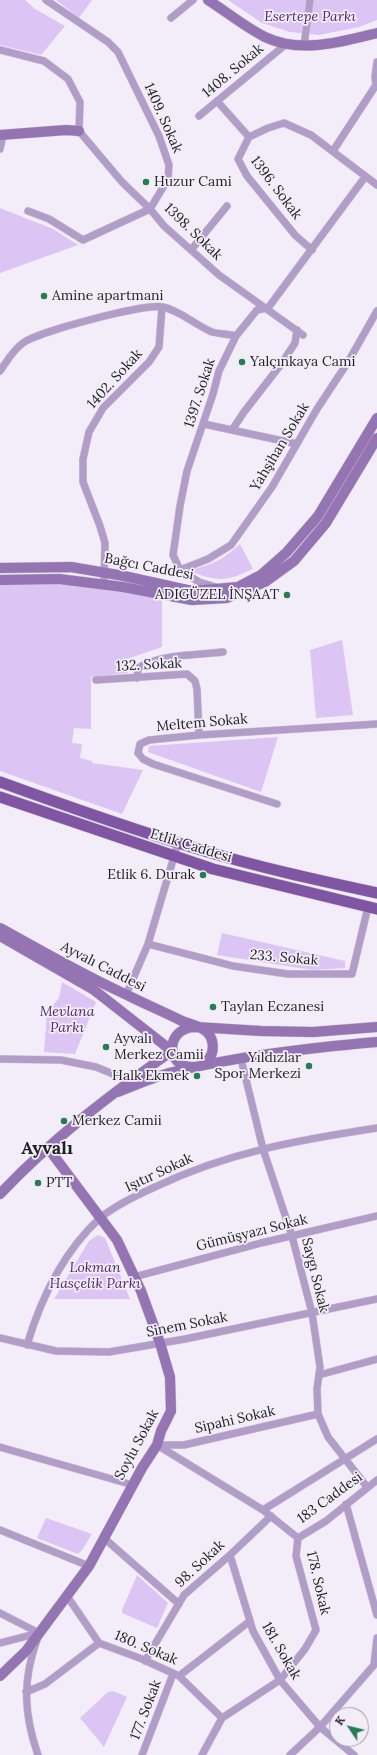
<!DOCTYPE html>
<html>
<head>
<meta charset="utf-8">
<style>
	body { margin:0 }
	#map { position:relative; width:377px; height:1755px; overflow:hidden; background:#f2edf8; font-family:Lora,serif }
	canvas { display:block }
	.north { position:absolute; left:329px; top:1707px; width:40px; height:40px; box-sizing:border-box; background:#f2edf8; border:1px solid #9e9ba2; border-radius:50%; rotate:305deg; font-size:11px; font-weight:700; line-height:16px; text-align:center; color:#201f22 }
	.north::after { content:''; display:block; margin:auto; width:14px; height:18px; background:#257d51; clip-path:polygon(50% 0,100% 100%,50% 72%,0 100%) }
</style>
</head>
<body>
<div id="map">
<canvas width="377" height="1755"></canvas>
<div class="north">K</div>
</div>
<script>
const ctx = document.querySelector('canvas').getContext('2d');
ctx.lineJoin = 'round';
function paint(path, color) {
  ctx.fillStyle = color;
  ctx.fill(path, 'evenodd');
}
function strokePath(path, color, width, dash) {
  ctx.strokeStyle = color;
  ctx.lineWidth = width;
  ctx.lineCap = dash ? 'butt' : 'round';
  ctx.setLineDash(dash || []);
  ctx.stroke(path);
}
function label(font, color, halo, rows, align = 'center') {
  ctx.font = font + ' Lora,serif';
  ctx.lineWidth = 3.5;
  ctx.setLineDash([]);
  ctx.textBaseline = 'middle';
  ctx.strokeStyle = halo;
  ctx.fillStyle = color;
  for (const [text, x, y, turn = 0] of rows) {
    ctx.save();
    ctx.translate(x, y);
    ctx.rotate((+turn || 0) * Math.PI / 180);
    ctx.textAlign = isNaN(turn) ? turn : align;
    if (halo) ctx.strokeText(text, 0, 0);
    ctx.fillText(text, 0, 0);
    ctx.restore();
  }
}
paint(new Path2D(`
	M0 0H25L35 9 65 26 41 55 0 45Z
	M56 0H92L79 18Z
	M228 0H377V20L359 27 319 35 290 32 262 23Z
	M0 208 53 229 78 245 0 273Z
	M240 544 253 569C226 582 216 582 188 570 213 565 221 561 240 544Z
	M32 584 97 586 162 600V647L127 659 128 673 91 677V729L74 728 72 743 82 744 80 758 92 761V763L143 770 122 814 0 771V585Z
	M342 640 353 715 316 718 310 650Z
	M278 737 261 792 148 752 149 746Z
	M222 933 345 961V968L312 970 217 955Z
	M62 982 96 1002 75 1054 44 1052 47 1012 59 998Z
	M98 1235 105 1238 130 1299H54L89 1241Z
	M46 1518 92 1534 83 1549 78 1554 37 1538Z
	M137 1575 168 1603 157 1628 122 1613V1610Z
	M113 1691 127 1697 104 1747 80 1718 108 1692Z`), '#dcc5f5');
const street = new Path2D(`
	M171 18 193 0
	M304 46 310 0
	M0 50 44 61 68 79 80 102 79 131 122 182 150 209 164 226 191 250 219 275 303 335
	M375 77 377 62
	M217 101 249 137
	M199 116 285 45
	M249 137 268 128 284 123 311 135 377 185
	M249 137 238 159 247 176 295 235 312 250
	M0 149 3 135
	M333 151 376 85 375 77H377
	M28 211 49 219 83 240 150 209 168 179 169 165 159 136 118 52 108 42 46 0
	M191 250 227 206
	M0 371C7 361 13 350 23 343 37 332 145 303 163 307 181 311 195 325 212 332 219 334 228 334 236 336
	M204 424 297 444
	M232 430 244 412 282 363 295 343 297 330
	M180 570 208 559 231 545 272 487 317 409 348 362 377 311
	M104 584 105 543 100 526 83 482V459L89 432 103 408 149 362 159 347 162 307
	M216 587 199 582 180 570 173 555 180 506 187 471 213 394 219 371 236 336 257 310 268 308 365 177
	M137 678 138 668C160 654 198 655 223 652
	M96 680 187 674 195 681 197 689 199 735
	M277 804 153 764 143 759 138 753 140 744 149 740 199 735 377 724
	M148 944 233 966 288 974H352L368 907
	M126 995 148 944 178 843
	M0 1059 61 1060 96 1067 130 1081
	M241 1059 263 1149 292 1236 312 1313 320 1367 317 1389 318 1414 328 1437 367 1487
	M134 1277 261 1243 377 1216
	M0 1338 56 1351 109 1352 185 1339 377 1299
	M27 1345C41 1298 63 1252 100 1218 116 1205 137 1195 155 1187 228 1152 299 1140 377 1128
	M319 1375 377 1359
	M157 1445 263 1510 298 1538
	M157 1445H184L318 1414
	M0 1447 133 1485
	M346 1504 377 1615
	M263 1510 377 1439
	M0 1530 89 1566
	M104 1538 179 1604
	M298 1538 326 1521 377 1480
	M230 1555 253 1631 280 1680 320 1727 354 1755
	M67 1596 99 1643 142 1659 179 1676 222 1718
	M0 1613 39 1633
	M37 1640C22 1681 24 1715 38 1755
	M0 1643 39 1633
	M145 1661 184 1595 230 1555 271 1516
	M179 1676 250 1621
	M26 1692 45 1684 99 1643
	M142 1755 173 1674
	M202 1755 222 1718 280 1680 305 1649 316 1630 296 1556 298 1538
	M290 1755 320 1727 374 1665 377 1638`);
const secondary = new Path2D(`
	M208 0C227 12 245 27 265 37 300 54 341 42 377 33
	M0 135 66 130 79 131
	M0 568 71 567 124 576 192 591 238 587 261 575 286 553 318 516 377 418
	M0 580 59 579 123 587 192 600 227 598 265 582 294 561 326 523 377 438
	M0 928C42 951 83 975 127 995 145 1004 164 1012 182 1021 190 1024 201 1026 207 1032 214 1039 215 1052 208 1060 205 1065 198 1067 192 1067 165 1067 165 1027 196 1027L261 1031 313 1032 377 1027
	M0 936 94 990 172 1051
	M118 1092C135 1085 152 1078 169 1073 237 1056 308 1048 377 1042
	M0 1194C52 1139 111 1094 172 1051
	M0 1676 26 1651 89 1566 142 1468 157 1445 161 1431 171 1411 170 1377 160 1343 141 1291 117 1240 48 1148`);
const primary = new Path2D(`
	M0 782C66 806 131 829 198 849 257 867 317 880 377 893
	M0 797 213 869 377 909`);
strokePath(street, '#ccc8d1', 8);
strokePath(secondary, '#ccc8d1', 11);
strokePath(primary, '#ccc8d1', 12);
strokePath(street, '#b29dc9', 7);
strokePath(secondary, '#9574b4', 10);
strokePath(primary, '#7f55a4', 11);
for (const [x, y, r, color] of [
	[146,182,4,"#257d51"],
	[44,296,4,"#257d51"],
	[242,362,4,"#257d51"],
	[287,595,4,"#257d51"],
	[203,875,4,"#257d51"],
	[213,1007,4,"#257d51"],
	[106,1047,4,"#257d51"],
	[309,1066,4,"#257d51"],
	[197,1076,4,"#257d51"],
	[64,1121,4,"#257d51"],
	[38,1183,4,"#257d51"]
]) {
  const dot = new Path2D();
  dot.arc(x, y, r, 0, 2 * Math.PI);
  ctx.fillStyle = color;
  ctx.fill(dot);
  strokePath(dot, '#f2edf8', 1.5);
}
label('italic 14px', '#4f286e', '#f2edf8', [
	["Esertepe Parkı",310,17],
	["Mevlana",67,1012],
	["Parkı",67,1028],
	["Lokman",95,1268],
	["Hasçelik Parkı",95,1284]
]);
label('14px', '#201f22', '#f2edf8', [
	["1408. Sokak",233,71,-40],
	["1409. Sokak",163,118,66],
	["1396. Sokak",276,188,53],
	["1398. Sokak",193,232,44],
	["1402. Sokak",115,379,-48],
	["1397. Sokak",200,393,-72],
	["Yahşihan Sokak",280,447,-59],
	["Bağcı Caddesi",149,567,11],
	["132. Sokak",149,665,-3],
	["Meltem Sokak",202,723,-5],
	["Etlik Caddesi",191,846,17],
	["233. Sokak",284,958,5],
	["Ayvalı Caddesi",103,967,27],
	["Işıtır Sokak",159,1173,-25],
	["Gümüşyazı Sokak",252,1233,-14],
	["Saygı Sokak",315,1275,76],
	["Sinem Sokak",187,1325,-11],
	["Sipahi Sokak",235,1420,-13],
	["Soylu Sokak",137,1445,-62],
	["183 Caddesi",330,1498,-36],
	["98. Sokak",200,1564,-43],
	["178. Sokak",318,1583,77],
	["180. Sokak",146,1648,23],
	["181. Sokak",281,1651,60],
	["177. Sokak",146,1710,-69]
]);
label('14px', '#201f22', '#f2edf8', [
	["Huzur Cami",154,182],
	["Amine apartmani",52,296],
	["Yalçınkaya Cami",250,362],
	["ADIGÜZEL İNŞAAT",279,595,"right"],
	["Etlik 6. Durak",195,875,"right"],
	["Taylan Eczanesi",221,1007],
	["Ayvalı",114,1039],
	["Merkez Camii",114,1055],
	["Yıldızlar",301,1058,"right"],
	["Spor Merkezi",301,1074,"right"],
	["Halk Ekmek",189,1076,"right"],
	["Merkez Camii",72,1121],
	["PTT",46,1183]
], 'left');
label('bold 18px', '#201f22', '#f2edf8', [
	["Ayvalı",47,1149]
]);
</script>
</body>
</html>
